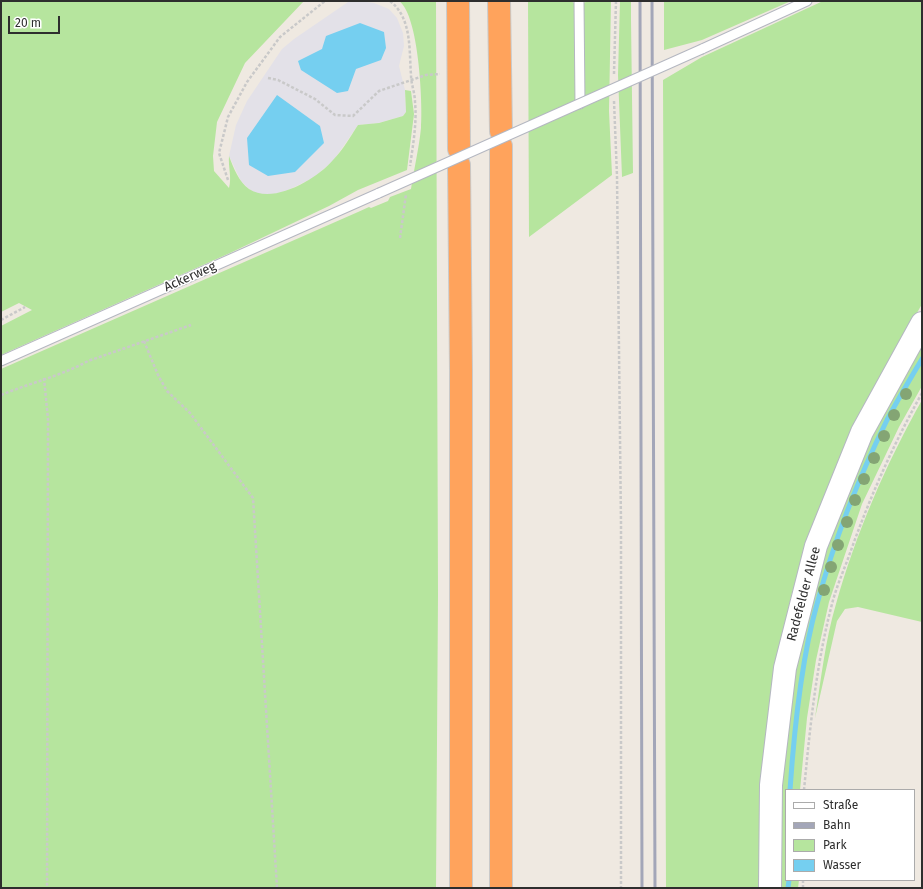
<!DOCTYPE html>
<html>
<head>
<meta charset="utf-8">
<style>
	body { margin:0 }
	#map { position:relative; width:923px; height:889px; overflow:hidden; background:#efe9e1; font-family:"Fira Sans",sans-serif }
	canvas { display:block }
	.frame { position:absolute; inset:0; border:2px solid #2e2e2e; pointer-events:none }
	.legend { position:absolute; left:785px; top:789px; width:130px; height:92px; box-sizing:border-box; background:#fff; border:1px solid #ababab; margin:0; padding:5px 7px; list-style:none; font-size:12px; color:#2e2e2e }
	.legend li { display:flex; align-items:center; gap:8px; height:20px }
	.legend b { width:20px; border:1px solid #ababab }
	.scale { position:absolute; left:8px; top:16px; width:52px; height:18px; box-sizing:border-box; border:2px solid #2e2e2e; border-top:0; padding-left:5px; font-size:12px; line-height:14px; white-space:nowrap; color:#2e2e2e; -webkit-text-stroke:3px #fff; paint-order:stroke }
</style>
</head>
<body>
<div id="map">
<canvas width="923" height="889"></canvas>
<div class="frame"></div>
<ul class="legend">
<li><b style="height:5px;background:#fff"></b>Straße</li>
<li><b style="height:5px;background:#a3a6b8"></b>Bahn</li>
<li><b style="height:11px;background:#b6e59e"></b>Park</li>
<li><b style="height:11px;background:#75cff0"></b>Wasser</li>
</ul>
<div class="scale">20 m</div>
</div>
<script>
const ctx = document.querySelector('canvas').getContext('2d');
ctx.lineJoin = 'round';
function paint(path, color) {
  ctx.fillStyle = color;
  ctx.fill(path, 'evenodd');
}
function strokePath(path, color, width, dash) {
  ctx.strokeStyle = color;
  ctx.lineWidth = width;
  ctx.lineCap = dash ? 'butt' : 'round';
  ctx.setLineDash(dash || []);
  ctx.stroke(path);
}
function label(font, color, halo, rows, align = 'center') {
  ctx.font = font + ' "Fira Sans",sans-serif';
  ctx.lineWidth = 3;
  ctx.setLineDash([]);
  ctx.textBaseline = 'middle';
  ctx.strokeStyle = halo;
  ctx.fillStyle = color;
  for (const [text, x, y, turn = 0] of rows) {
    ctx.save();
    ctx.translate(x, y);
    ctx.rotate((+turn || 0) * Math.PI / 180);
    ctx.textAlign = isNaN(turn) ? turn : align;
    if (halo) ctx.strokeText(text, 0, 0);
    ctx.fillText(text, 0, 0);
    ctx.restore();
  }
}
paint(new Path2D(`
	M360 1 374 3 389 9 397 18 403 33 404 46 399 66 405 90 406 112 403 116 379 123 358 125 333 161 313 178 286 191 270 195 256 194 248 188 241 181 229 156 236 125 247 101 282 49 294 39 348 2Z`), '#e3e1e8');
paint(new Path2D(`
	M1 1H304L245 63 217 122 213 156 214 171 229 188C232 177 228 167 229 156 233 167 239 182 249 189 273 205 317 179 333 160 343 150 350 137 358 125L379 123 403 116 406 112 405 90 411 91 414 114 407 170 358 190 329 206 230 253 1 355V326L32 310 19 303 1 312Z
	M399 1H436L438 595 436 888H1V369L358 212 369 207 371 208 388 201 390 197 411 189C414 169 419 148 421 128 423 104 419 15 399 1Z
	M528 1H571C578 7 583 2 590 1 597 0 604 1 611 1L609 111 612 175 529 237Z
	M620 1H631V20L633 173 622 177 618 75Z
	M664 1H791L702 40 664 50Z
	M823 1H922V304L864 407 836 467 812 529 792 593 777 658 759 888H666L663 80 702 57Z
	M922 342V386L899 427 862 504 829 602 816 660 807 718 800 790H786V880H799L798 888H778L780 798 795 661 830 535 881 416Z
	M922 400V622L858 607 845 609 837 621 815 718C821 680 825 641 836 604 856 533 886 464 922 400Z`), '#b6e59e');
paint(new Path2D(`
	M360 23 384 32 386 48 381 60 356 69 348 91 337 93 301 70 298 61 322 49 326 36Z
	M277 95 320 126 324 143 295 172 268 176 249 165 247 138Z`), '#75cff0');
strokePath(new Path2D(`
	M790 790C794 732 801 660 817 604 834 541 858 479 887 420 898 399 910 379 922 359
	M788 888 789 880`), '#75cff0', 5);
const service = new Path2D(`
	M579 1 580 104
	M702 49 807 1
	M1 361 379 193`);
const secondary = new Path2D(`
	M770 888 771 785 785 668 816 546 862 432 922 323`);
const motorway = new Path2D(`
	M458 1 459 149
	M499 1 501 131
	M459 165 461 370V888
	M501 888V146`);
strokePath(service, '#b4b7c1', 11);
strokePath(secondary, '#b4b7c1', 24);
strokePath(motorway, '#c9c9c9', 24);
strokePath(new Path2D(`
	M390 1C412 18 409 49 411 75 411 84 415 93 415 102 417 123 413 145 410 166
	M614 74 616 1
	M268 78 278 80 315 99 335 115 353 116 379 91 426 75 440 74
	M614 101 617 176 621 524V888
	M228 180 219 153 228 117 247 82 280 37 325 1
	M400 238 406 194
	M1 320 25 307
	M144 341 158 375 167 391 190 413 253 498 277 888
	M44 378 48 419 47 888
	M1 395C30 383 61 376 88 361L191 325
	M804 790C810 728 816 665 832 604 836 588 843 572 849 556 869 499 893 445 922 393
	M803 888V880`), '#c9c9c9', 2.5, [3, 2]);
strokePath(service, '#fff', 9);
strokePath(secondary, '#fff', 22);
strokePath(motorway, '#ffa35c', 22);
strokePath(new Path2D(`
	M640 1 642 888
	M652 1 655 888`), '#a3a6b8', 3);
const serviceBridge = new Path2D(`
	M379 193 702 49`);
strokePath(serviceBridge, '#b4b7c1', 11, []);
strokePath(serviceBridge, '#fff', 9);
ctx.fillStyle = '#84a574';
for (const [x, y] of [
	[906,394],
	[894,415],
	[884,436],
	[874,458],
	[864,479],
	[855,500],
	[847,522],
	[838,545],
	[831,567],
	[824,590]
]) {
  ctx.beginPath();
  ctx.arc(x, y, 6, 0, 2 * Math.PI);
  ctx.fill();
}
label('13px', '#2e2e2e', '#fff', [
	["Ackerweg",190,277,-24],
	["Radefelder Allee",804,594,-75]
]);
</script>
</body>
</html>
